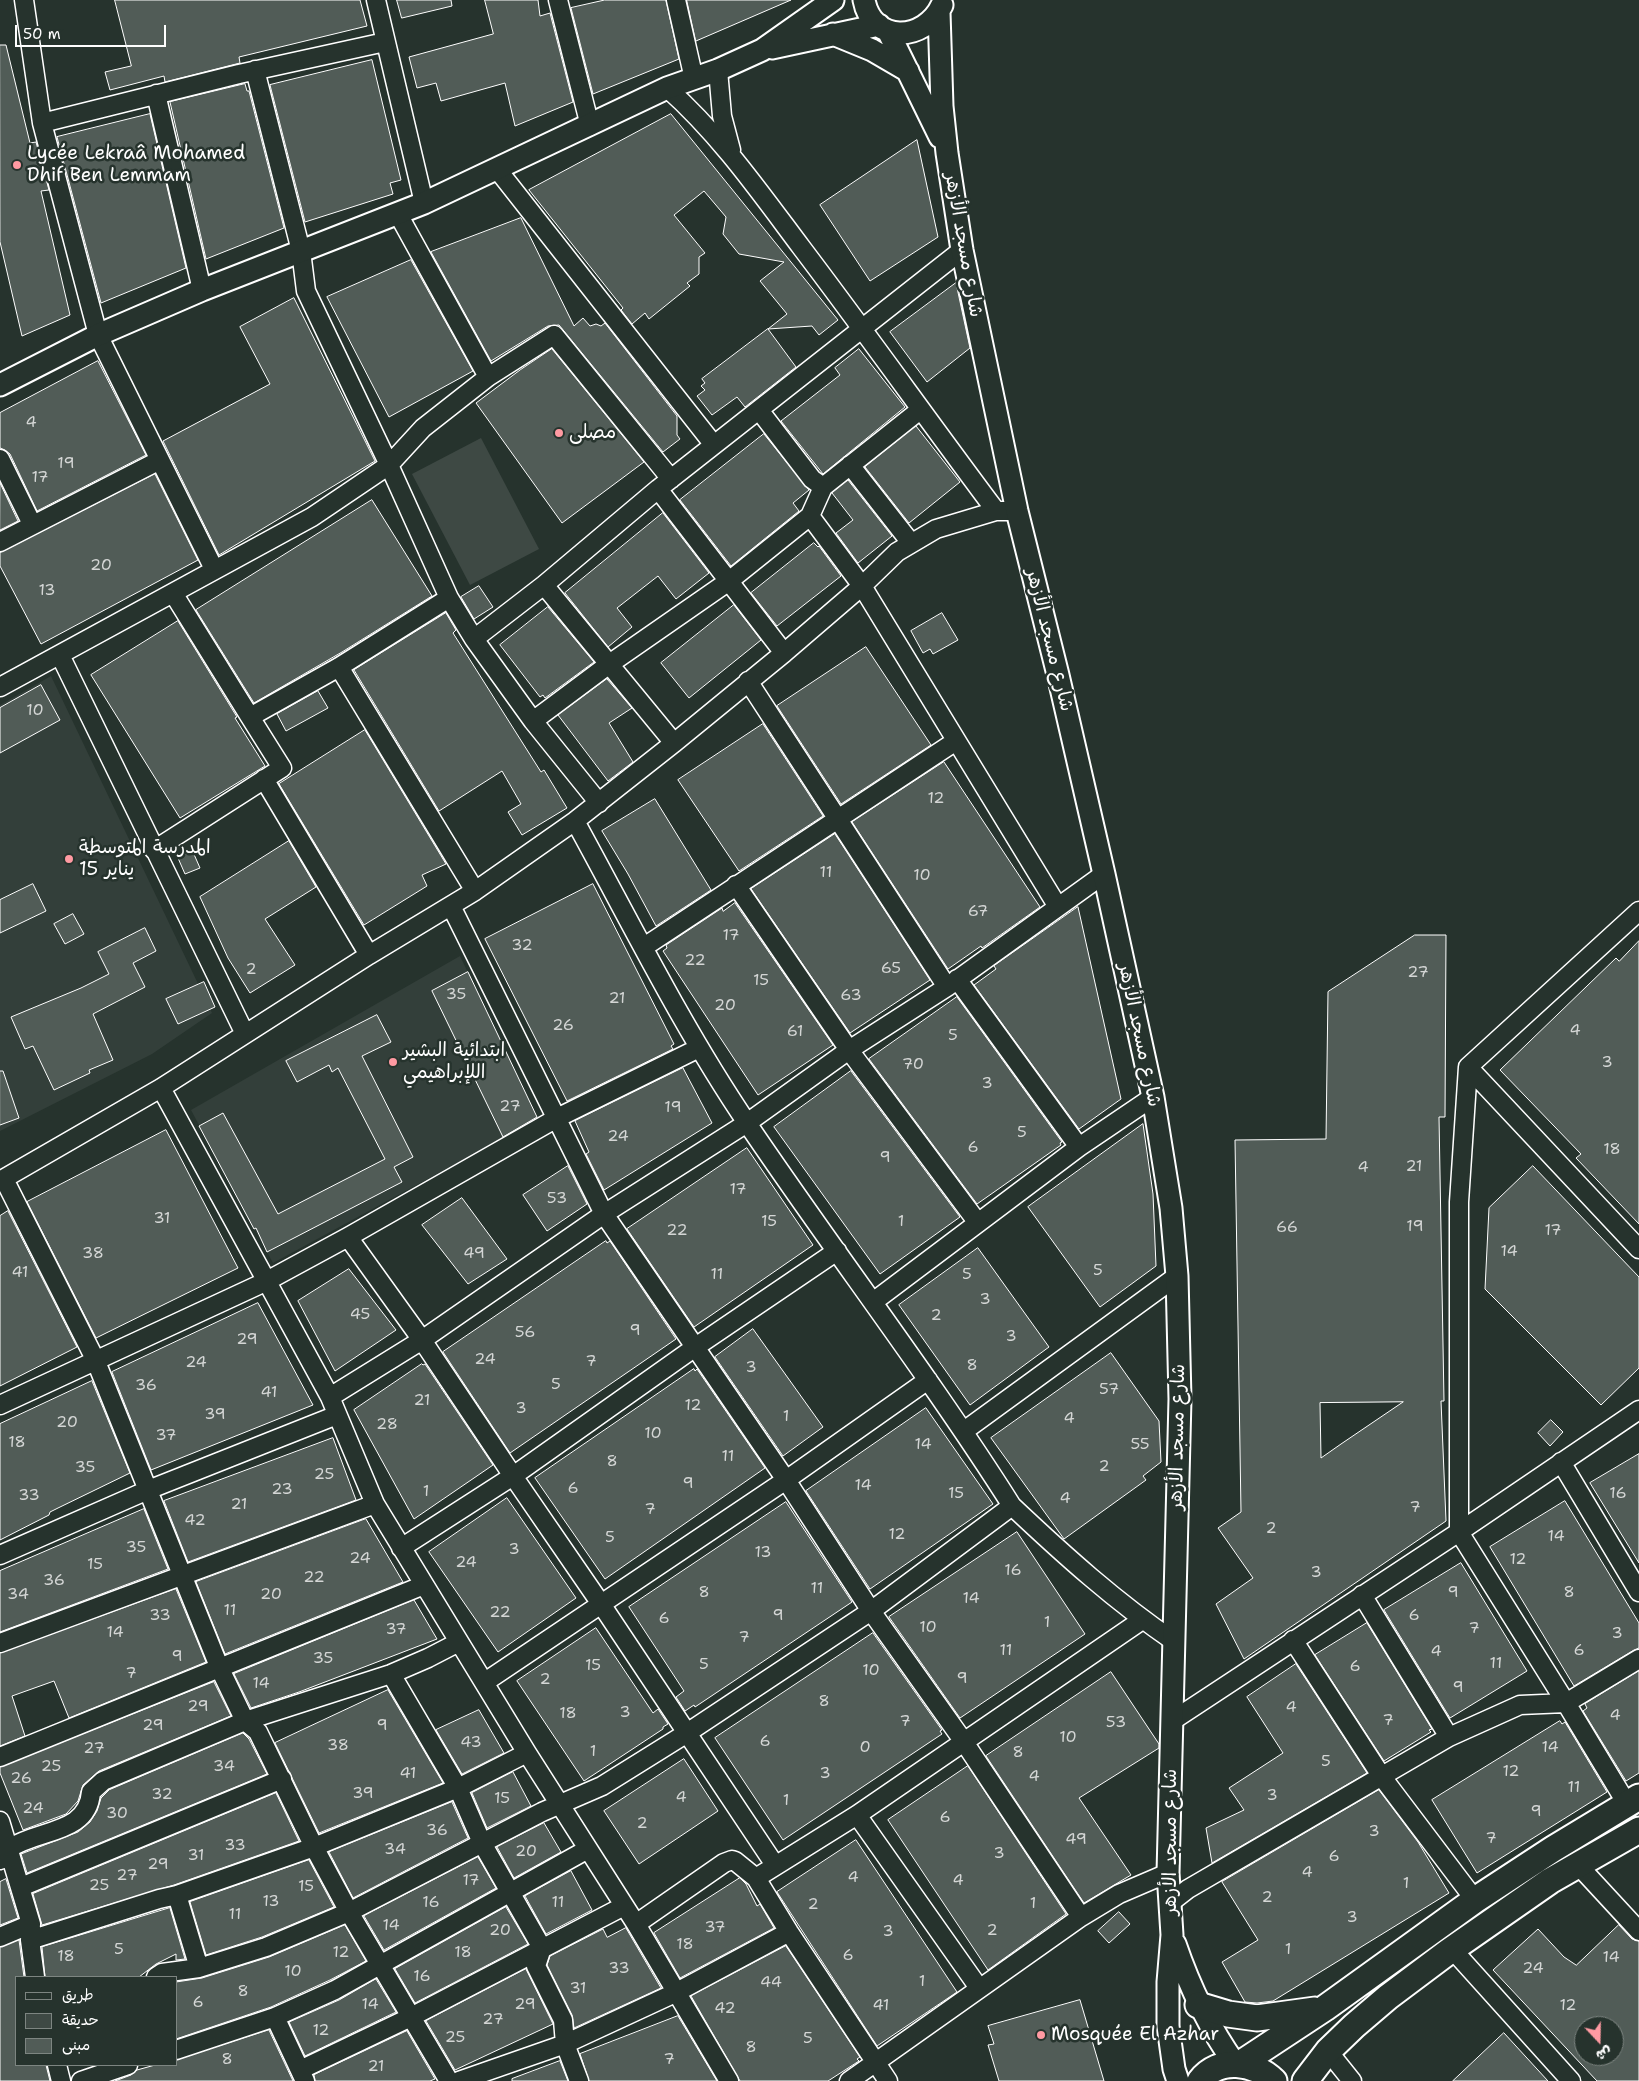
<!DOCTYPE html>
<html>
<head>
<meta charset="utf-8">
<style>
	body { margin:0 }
	#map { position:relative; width:1639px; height:2081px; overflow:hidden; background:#26332d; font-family:"Shantell Sans","Playpen Sans Arabic",sans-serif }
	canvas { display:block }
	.legend { position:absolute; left:15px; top:1976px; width:162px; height:90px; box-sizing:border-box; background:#26332d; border:1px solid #7d8581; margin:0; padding:6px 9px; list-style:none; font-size:15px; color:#fff }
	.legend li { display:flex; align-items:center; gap:10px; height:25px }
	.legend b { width:25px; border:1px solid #7d8581 }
	.north { position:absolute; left:1574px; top:2016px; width:50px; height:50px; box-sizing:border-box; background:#26332d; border:1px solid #7d8581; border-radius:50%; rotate:159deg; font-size:14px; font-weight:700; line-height:20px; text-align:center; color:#fff }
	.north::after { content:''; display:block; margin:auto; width:18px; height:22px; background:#ff9aa2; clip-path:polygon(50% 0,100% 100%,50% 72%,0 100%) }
	.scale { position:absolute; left:15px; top:25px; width:151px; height:22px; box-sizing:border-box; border:2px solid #fff; border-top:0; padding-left:6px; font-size:15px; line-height:18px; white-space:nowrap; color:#fff; -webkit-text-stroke:4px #26332d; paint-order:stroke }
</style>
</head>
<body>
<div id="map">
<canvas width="1639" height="2081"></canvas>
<ul class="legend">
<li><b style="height:6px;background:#26332d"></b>طريق</li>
<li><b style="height:14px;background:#3e4944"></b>حديقة</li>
<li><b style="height:14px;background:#515c57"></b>مبنى</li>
</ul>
<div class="north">ش</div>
<div class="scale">50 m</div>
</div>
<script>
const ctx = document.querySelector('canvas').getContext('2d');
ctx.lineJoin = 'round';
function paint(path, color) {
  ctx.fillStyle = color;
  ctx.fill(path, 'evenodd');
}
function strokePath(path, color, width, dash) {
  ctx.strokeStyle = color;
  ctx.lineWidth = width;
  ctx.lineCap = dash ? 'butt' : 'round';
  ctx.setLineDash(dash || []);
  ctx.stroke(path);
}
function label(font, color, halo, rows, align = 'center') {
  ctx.font = font + ' "Shantell Sans","Playpen Sans Arabic",sans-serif';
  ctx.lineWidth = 5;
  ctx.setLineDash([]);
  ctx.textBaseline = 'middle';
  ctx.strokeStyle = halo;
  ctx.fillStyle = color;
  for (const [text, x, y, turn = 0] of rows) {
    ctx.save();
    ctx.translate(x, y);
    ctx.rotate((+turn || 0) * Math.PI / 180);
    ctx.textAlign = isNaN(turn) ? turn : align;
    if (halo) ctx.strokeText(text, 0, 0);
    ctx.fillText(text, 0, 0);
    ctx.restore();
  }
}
paint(new Path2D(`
	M51 676 212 1013 152 1054 0 1131V705Z
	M460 956 538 1119 273 1263 191 1110Z`), '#333f3a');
paint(new Path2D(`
	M481 438 539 549 470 585 412 474Z`), '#3e4944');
const building = new Path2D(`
	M115 0H360L367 26 239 57 240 63 165 82 164 76 110 90 105 72 131 66Z
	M397 0H451L452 6 402 18Z
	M485 0H538L540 16 550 13 573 102 515 126 505 83 441 101 436 83 417 88 409 57 493 34Z
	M605 0H666L679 59 593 94 571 8Z
	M687 0H791L696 41Z
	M0 45H6L30 143 36 142 49 190 41 191 70 315 22 336 0 242Z
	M372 60 401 180 390 183 393 194 305 222 270 85Z
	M245 84 247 91H249L284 228 206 259 170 102Z
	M150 114 186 268 101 303 57 137Z
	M671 114 838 320 819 335 812 326 768 329 787 314 760 281 784 262 739 254 723 234 726 217 704 191 674 215 705 253 699 257V274L687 283 690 286 649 319 645 313 632 324 621 310 623 308 529 190Z
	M917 140 938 237 870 281 820 205Z
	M521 218 574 326 583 318 590 326 596 324 601 326 605 323 677 416V435L680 439 663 452 559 325 548 326 491 361 431 252Z
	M411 260 473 371 389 417 327 297Z
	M956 283 970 348 927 382 890 332Z
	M294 298 375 461 219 555 163 441 270 384 240 327Z
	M768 329 796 367 745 407 737 397 712 415 697 396 705 390 701 386 705 383 702 379Z
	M552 349 644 462 562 523 476 403 520 370Z
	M859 349 905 407 823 474 781 421 840 375 835 368Z
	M98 361 146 455 37 511 10 454 5 450 0 448V413Z
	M916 426 960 482 909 523 865 467Z
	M764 434 809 490 793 503 799 511 731 566 680 500Z
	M155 474 198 560 41 644 0 566V553Z
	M848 480 892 536 858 563 836 533 853 520 832 493Z
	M0 483 18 521 0 530Z
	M372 500 432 596 342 652 254 703 196 610Z
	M663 513 709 573 676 599 658 576 617 608 632 627 608 647 565 593Z
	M814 543 818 547 819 546 841 576 777 626 751 593Z
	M479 586 493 607 474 619 461 597Z
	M734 605 761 640 689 698 661 663Z
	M548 607 594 662 545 698 543 695 540 697 500 645Z
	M446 613 456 630 453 633 541 772 544 770 567 808 522 835 508 812 521 804 502 771 439 811 354 670Z
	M942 613 958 640 933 654 930 649 923 653 911 631Z
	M178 621 237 717 235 718 265 766 180 818 91 675Z
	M866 647 931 745 841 804 777 706Z
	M607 679 632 708 609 723 633 762 608 781 558 715Z
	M41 685 60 720 0 753V708Z
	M318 691 328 708 286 731 277 714Z
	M763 724 823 816 739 871 678 780Z
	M365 730 446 864 422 875 427 886 364 925 279 784Z
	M944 762 1040 907 982 948 981 946 948 969 852 822Z
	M655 799 711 890 656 926 628 874 602 831Z
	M835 834 930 980 850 1033 751 889Z
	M289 841 316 887 265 919 295 965 250 993 228 958 200 897Z
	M193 852 200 868 185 874 178 858Z
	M33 884 46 911 0 933V900Z
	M593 884 674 1044 671 1046 673 1049 567 1101 485 939Z
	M735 903 833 1045 758 1095 663 951 667 948 666 945 722 908 723 911Z
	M1078 907 1121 1099 1079 1129 974 985 996 969 994 966Z
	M73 914 84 934 65 944 54 924Z
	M145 928 156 951 133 963 145 987 93 1014 113 1060 89 1070 90 1073 54 1090 33 1046 25 1049 11 1017 81 988 109 974 98 952Z
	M1415 935H1446L1445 1117H1439L1444 1401H1441L1446 1521 1244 1659 1216 1604 1253 1578 1218 1528 1241 1512 1235 1140 1326 1139 1328 992ZM1403 1402 1341 1444 1321 1458 1320 1403Z
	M1639 941V1224L1576 1158 1581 1154 1500 1070 1616 958 1619 961Z
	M468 972 537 1117 503 1137 432 991Z
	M204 982 215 1007 178 1024 166 999Z
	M957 997 1062 1142 1060 1143 1061 1145 977 1204 869 1059Z
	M377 1015 391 1042 362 1056 413 1157 394 1167 402 1182 267 1252 256 1228 254 1229 199 1126 223 1113 278 1214 385 1159 338 1068 332 1072 329 1065 297 1082 286 1061Z
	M683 1068 712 1123 604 1190 586 1154 589 1152 575 1121Z
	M0 1071H3L19 1118 0 1125Z
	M851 1071 960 1217 880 1274 774 1127Z
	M1143 1124 1153 1194 1156 1266 1100 1307 1028 1207Z
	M166 1130 238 1268 96 1338 27 1202Z
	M747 1148 813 1245 694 1327 627 1229Z
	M568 1166 587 1204 547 1231 523 1195Z
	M1533 1166 1639 1277V1368L1601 1405 1485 1289 1489 1208Z
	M462 1198 507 1259 468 1284 422 1225Z
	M8 1211 77 1347 0 1386V1216Z
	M606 1241 607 1243 610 1241 676 1339 510 1453 443 1352Z
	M978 1248 1049 1347 970 1405 899 1305Z
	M349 1269 396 1330 335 1371 298 1301Z
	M258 1303 313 1405 151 1470 112 1372Z
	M753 1329 823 1427 783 1456 715 1357Z
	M1111 1353 1159 1421 1161 1462 1143 1476 1146 1480 1064 1539 991 1438Z
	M422 1364 423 1365 425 1364 493 1465 414 1519 354 1410Z
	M694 1369 695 1371 697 1369 765 1468 605 1579 535 1478Z
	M92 1381 130 1473 58 1508 50 1512 49 1515 0 1540V1424Z
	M926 1408 993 1504 870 1589 806 1491Z
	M1551 1420 1563 1432 1550 1446 1538 1433Z
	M333 1438 356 1500 188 1562 164 1501Z
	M1639 1454V1563L1590 1483Z
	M507 1498 576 1598 498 1652 429 1552Z
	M1565 1501 1639 1623V1648L1634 1650 1574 1686 1490 1547Z
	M786 1502 852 1602 695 1707 694 1705 685 1711 676 1697 684 1691 629 1607Z
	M144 1509 168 1569 0 1632V1571Z
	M366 1519 403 1582 225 1654 196 1582Z
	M1017 1532 1085 1634 960 1718 889 1617Z
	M1461 1563 1527 1671 1450 1718 1384 1610Z
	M176 1589 206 1662 69 1718 54 1681 12 1696 25 1736 0 1746V1653Z
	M414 1600 437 1639 299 1692 251 1708 234 1674Z
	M1367 1623 1432 1729 1429 1730 1431 1732 1384 1761 1315 1655Z
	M596 1628 653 1713 658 1709 668 1724 663 1727V1729L584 1781 517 1681Z
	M873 1633 942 1730 940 1731 942 1734 783 1840 715 1738Z
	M1296 1664 1367 1773 1212 1863 1206 1828 1244 1810 1229 1788 1283 1753 1247 1697Z
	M1639 1671V1773L1626 1781 1583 1711 1587 1708 1585 1704Z
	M1111 1672 1159 1744V1748L1079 1798 1131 1875 1084 1903 986 1756Z
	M214 1682 231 1716 99 1771 83 1785 78 1801 66 1814 23 1830 0 1773V1767Z
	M388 1690 443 1783 319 1833 275 1743Z
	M479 1710 504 1753 462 1774 436 1730Z
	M1560 1721 1562 1724 1565 1722 1607 1792 1477 1873 1432 1800Z
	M243 1733 249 1739 267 1774 27 1873 21 1854 78 1832 90 1822 97 1811 101 1798 109 1790Z
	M684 1759 718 1811 639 1864 604 1811Z
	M968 1766 1066 1914 988 1970 888 1820Z
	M513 1772 531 1806 487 1828 472 1793Z
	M1379 1790 1418 1842 1449 1893 1273 2001 1257 2003 1245 2002 1222 1962 1258 1940 1222 1882Z
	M276 1793 299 1841 174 1885 42 1925 33 1894Z
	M452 1802 468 1838 353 1898 329 1852Z
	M544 1823 561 1852 514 1878 497 1847Z
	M856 1840 957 1992 877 2046 777 1892Z
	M478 1857 496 1888 384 1950 364 1916Z
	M309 1860 334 1907 262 1937 206 1955 190 1902Z
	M571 1871 592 1910 546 1934 525 1896Z
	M740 1878 746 1884 757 1906 760 1904 774 1928 680 1978 654 1933Z
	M6 1879 18 1918 0 1925V1882Z
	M506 1907 528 1944 415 2003 395 1969Z
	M170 1908 185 1959 176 1960V1954L156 1964 139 1977H45L42 1947Z
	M1119 1912 1130 1924 1109 1943 1098 1931Z
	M345 1925 366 1961 330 1980 271 2007 176 2039V1982L202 1978 269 1957Z
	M1619 1925 1632 1939 1639 1941V2081H1597L1493 1970 1538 1929 1564 1957 1576 1965ZM1584 2026H1614V2056H1584Z
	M626 1928 661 1988 574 2028 572 2015 547 1965 550 1956 603 1929 607 1937Z
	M19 1940 24 1977H16V2065H46L50 2081H0V1947Z
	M786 1946 860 2057 857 2059 859 2061 828 2081H740L691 1996Z
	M526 1969 553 2024 455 2070 426 2021Z
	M376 1979 396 2012 305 2056 289 2022 339 2000Z
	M1080 2000 1104 2081H999L988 2045 994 2044 988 2026Z
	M678 2016 717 2081H589L580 2054Z
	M269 2030 293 2081H115L131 2075 137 2070 155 2065H176V2060Z
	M407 2031 435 2079 430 2081H315L314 2075Z
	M1504 2033 1548 2081H1453Z
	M560 2061 568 2081H512V2079Z`);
paint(building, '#515c57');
strokePath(building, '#fff', 1);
const minor = new Path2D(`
	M24 0 42 123 98 335 214 569
	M376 0 424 203
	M558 0 590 126
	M676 0 694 79
	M255 70 301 251 306 291 389 465 449 598 474 639 533 721 599 803
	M718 70 722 116 731 150
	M667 88C719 134 759 191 801 247 867 334 930 423 996 511
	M156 94 202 290
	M42 123 239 74 385 42
	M497 169 714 445
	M398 214 488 377
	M759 410 812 479 823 487
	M0 459 32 524
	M850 465 911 543
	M658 489 784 653
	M810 516 862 586 1058 907
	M0 542 160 460
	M544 585 674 743
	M173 593 250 717
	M474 639 544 585 658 489 962 250
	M60 655 245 1034
	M339 667 475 891
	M748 681 947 987
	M0 687 312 517 389 465 423 428 488 377 554 335 671 479
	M533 721 608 665 729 581 810 516 823 487 920 410
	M264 779 369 955
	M575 821C631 923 682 1027 747 1123 834 1252 929 1375 1012 1506
	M154 850 282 768 250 717 339 667 449 598
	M736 885 849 1050 978 1223
	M451 906 604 1214 786 1480 871 1611 964 1742 1081 1917
	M1639 911 1468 1067 1459 1202V1532L1566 1703 1639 1659
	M644 947 956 741
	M957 979 1079 1147
	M1468 1067 1639 1249
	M161 1088 330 1397 375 1504 527 1753 636 1924 729 2081
	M4 1179 95 1359 220 1669 245 1721 258 1732 314 1847 349 1912 449 2081
	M0 1181 161 1088 369 955 475 891 575 821 674 743 784 653 862 586 897 552 936 529 996 511H1017
	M348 1237 422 1340 513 1476 601 1604 775 1865
	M873 1302 1079 1147 1153 1097
	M330 1397 422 1340 604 1214 747 1123 849 1050 947 987 1104 874
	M0 1405 265 1282 348 1237 557 1118 699 1048
	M964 1431 1177 1276
	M1561 1462 1639 1592
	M401 1548 513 1476 694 1348 837 1251
	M0 1555 148 1490 337 1415
	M1362 1595 1449 1737
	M1293 1640 1382 1777 1475 1900
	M0 1643 375 1504
	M391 1674 458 1788 482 1843 542 1948 536 1966 563 2020 565 2044 579 2081
	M485 1682 786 1480 928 1380
	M1172 1721 1459 1532 1639 1410
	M0 1757 424 1585
	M857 1815 979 1988
	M0 1821 31 1924 30 1940 35 1977
	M0 1860C3 1856 6 1851 10 1848 39 1829 88 1834 91 1792L103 1781 245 1721 391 1674 428 1658 459 1642
	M1578 1865 1639 1931
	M756 1878 857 1815 1142 1620
	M21 1887 282 1779
	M177 1895 199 1968
	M1170 1903 1188 1889 1449 1737 1520 1705 1566 1703 1627 1804
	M636 1924 724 1863 732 1860 735 1861 756 1878 789 1932 888 2081
	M0 1937 31 1924
	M30 1940 159 1899 177 1895 314 1847 458 1788 527 1753
	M1452 1949 1571 2081
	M156 1977 162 1973 199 1968 266 1947 349 1912 542 1812 602 1786 687 1733 871 1611 1012 1506C1064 1555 1116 1602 1175 1642
	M275 2017 305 2081
	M176 2050 275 2017 335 1990 588 1849
	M1328 2051 1352 2081
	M57 2065 61 2081
	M300 2070 411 2017 624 1906
	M81 2081 128 2065
	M459 2081 565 2044 675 1993 789 1932
	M849 2081 1081 1917 1119 1894 1168 1873`);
const tertiary = new Path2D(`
	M864 0C872 44 925 42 942 5
	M939 12 942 106 947 153 962 250 1017 511 1058 675 1104 874 1153 1097 1171 1208 1177 1276 1180 1399 1168 1873 1172 1935 1168 1982V2026L1174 2069 1178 2081
	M888 31 940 137
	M833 34 872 50 908 71
	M772 48 879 25
	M0 385 98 335 202 290 424 203 667 88 718 70 762 50 833 0
	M1175 1944C1190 1988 1208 2026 1235 2064`);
const secondary = new Path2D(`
	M1198 2005 1228 2014 1257 2018 1315 2010
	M1240 2064 1325 2008 1475 1900 1553 1849 1639 1797
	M1200 2081C1219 2056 1254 2062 1274 2081
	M1305 2081 1328 2051 1354 2026 1388 1997 1448 1952 1550 1881 1639 1830`);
strokePath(minor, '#fff', 21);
strokePath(tertiary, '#fff', 25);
strokePath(secondary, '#fff', 29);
strokePath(minor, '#26332d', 18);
strokePath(tertiary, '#26332d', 21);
strokePath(secondary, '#26332d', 25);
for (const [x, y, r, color] of [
	[17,165,5,"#ff9aa2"],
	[559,433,5,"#ff9aa2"],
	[69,859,5,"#ff9aa2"],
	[393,1062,5,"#ff9aa2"],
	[1041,2035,5,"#ff9aa2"]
]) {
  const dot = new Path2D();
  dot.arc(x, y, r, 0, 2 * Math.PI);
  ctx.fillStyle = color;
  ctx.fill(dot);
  strokePath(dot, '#26332d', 2);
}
label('16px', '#d4d6d5', null, [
	["4",31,423],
	["19",66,464],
	["17",40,478],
	["20",101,566],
	["13",47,591],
	["10",35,711],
	["12",936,799],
	["11",826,873],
	["10",922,876],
	["67",978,912],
	["17",731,936],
	["32",522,946],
	["22",695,961],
	["65",891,969],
	["2",251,970],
	["27",1418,973],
	["15",761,981],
	["35",456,995],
	["63",851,996],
	["21",617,999],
	["20",725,1006],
	["26",563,1026],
	["4",1575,1031],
	["61",795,1032],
	["5",953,1036],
	["3",1607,1063],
	["70",913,1065],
	["3",987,1084],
	["27",510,1107],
	["19",673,1108],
	["5",1022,1133],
	["24",618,1137],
	["6",973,1148],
	["18",1612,1150],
	["9",885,1158],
	["21",1414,1167],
	["4",1363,1168],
	["17",738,1190],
	["53",557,1199],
	["31",162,1219],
	["15",769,1222],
	["1",901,1222],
	["19",1415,1227],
	["66",1287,1228],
	["22",677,1231],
	["17",1553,1231],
	["14",1509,1252],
	["38",93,1254],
	["49",474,1254],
	["5",1098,1271],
	["41",20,1273],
	["11",717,1275],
	["5",967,1275],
	["3",985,1300],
	["45",360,1315],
	["2",936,1316],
	["9",635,1331],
	["56",525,1333],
	["3",1011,1337],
	["29",247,1340],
	["24",485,1360],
	["7",591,1362],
	["24",196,1363],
	["8",972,1366],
	["3",751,1368],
	["5",556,1385],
	["36",146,1386],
	["57",1109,1390],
	["41",269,1393],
	["21",422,1401],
	["12",693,1406],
	["3",521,1409],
	["39",215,1415],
	["1",786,1417],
	["4",1069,1419],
	["20",67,1423],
	["28",387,1425],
	["10",653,1434],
	["37",166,1436],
	["18",17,1443],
	["14",923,1445],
	["55",1140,1445],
	["11",728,1457],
	["8",612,1462],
	["2",1104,1467],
	["35",85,1468],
	["25",324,1475],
	["9",688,1484],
	["14",863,1486],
	["6",573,1489],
	["23",282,1490],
	["1",426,1492],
	["15",956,1494],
	["16",1618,1494],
	["33",29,1496],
	["4",1065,1499],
	["21",239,1505],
	["7",1415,1508],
	["7",650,1510],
	["42",195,1521],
	["2",1271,1529],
	["12",897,1535],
	["14",1556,1537],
	["5",610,1538],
	["35",136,1548],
	["3",514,1550],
	["13",763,1553],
	["24",360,1559],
	["12",1518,1560],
	["24",466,1563],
	["15",95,1565],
	["16",1013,1571],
	["3",1316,1573],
	["22",314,1578],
	["36",54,1581],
	["11",817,1589],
	["8",704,1593],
	["9",1453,1593],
	["8",1569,1593],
	["34",18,1595],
	["20",271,1595],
	["14",971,1599],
	["11",230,1611],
	["22",500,1613],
	["33",160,1616],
	["9",778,1616],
	["6",1414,1616],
	["6",664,1619],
	["1",1047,1623],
	["10",928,1628],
	["7",1474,1629],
	["37",396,1630],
	["14",115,1633],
	["3",1617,1634],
	["7",744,1638],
	["11",1006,1651],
	["6",1579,1651],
	["4",1436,1652],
	["9",177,1657],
	["35",323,1659],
	["11",1496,1664],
	["5",704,1665],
	["15",593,1666],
	["6",1355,1667],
	["10",871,1671],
	["7",131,1674],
	["9",962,1679],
	["2",545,1680],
	["14",261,1684],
	["9",1458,1688],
	["8",824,1702],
	["29",198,1707],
	["4",1291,1708],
	["3",625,1713],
	["18",568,1714],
	["4",1615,1716],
	["7",1388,1721],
	["7",905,1722],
	["53",1116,1723],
	["29",153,1726],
	["9",382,1726],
	["10",1068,1738],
	["6",765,1742],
	["43",471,1743],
	["38",338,1746],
	["0",865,1748],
	["14",1550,1748],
	["27",94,1749],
	["1",593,1752],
	["8",1018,1753],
	["5",1326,1762],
	["25",51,1767],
	["34",224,1767],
	["12",1511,1772],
	["41",408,1774],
	["3",825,1774],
	["4",1034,1777],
	["26",21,1779],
	["11",1574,1788],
	["39",363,1794],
	["32",162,1795],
	["3",1272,1796],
	["4",681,1798],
	["15",502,1799],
	["1",786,1801],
	["24",33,1809],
	["9",1536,1812],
	["30",117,1814],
	["6",945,1818],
	["2",642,1824],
	["36",437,1831],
	["3",1374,1832],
	["7",1491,1839],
	["49",1076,1840],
	["33",235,1846],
	["34",395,1850],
	["20",526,1852],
	["3",999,1854],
	["31",196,1856],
	["6",1334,1857],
	["29",158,1865],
	["4",1307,1873],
	["27",127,1876],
	["4",853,1878],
	["17",471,1881],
	["4",958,1881],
	["1",1406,1884],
	["25",99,1886],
	["15",306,1887],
	["2",1267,1898],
	["13",271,1902],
	["16",431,1903],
	["11",558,1903],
	["1",1033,1904],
	["2",813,1905],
	["11",235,1915],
	["3",1352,1918],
	["14",391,1926],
	["37",715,1928],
	["20",500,1931],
	["2",992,1931],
	["3",888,1932],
	["18",685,1945],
	["5",119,1950],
	["1",1288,1950],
	["12",341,1953],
	["18",463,1953],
	["6",848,1956],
	["18",66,1957],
	["14",1611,1958],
	["33",619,1969],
	["24",1533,1969],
	["10",293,1972],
	["16",422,1977],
	["1",922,1982],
	["44",771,1983],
	["31",578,1989],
	["8",243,1992],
	["6",198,2003],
	["14",370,2005],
	["29",525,2005],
	["41",881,2006],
	["12",1568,2006],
	["42",725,2009],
	["27",493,2020],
	["12",321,2031],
	["25",455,2038],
	["5",808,2039],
	["8",751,2048],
	["8",227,2060],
	["7",669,2060],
	["21",376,2067]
]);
label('19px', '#fff', '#26332d', [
	["Lycée Lekraâ Mohamed",27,154],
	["Dhif Ben Lemmam",27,176],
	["مصلى",569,433],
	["المدرسة المتوسطة",79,848],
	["15 يناير",79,870],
	["ابتدائية البشير",403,1051],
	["اللإبراهيمي",403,1073],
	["Mosquée El Azhar",1051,2035]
], 'left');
label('19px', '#fff', '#26332d', [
	["شارع مسجد الأزهر",963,245,80],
	["شارع مسجد الأزهر",1049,640,76],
	["شارع مسجد الأزهر",1139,1035,78],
	["شارع مسجد الأزهر",1178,1437,-89],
	["شارع مسجد الأزهر",1171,1842,-90]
]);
</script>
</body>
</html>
